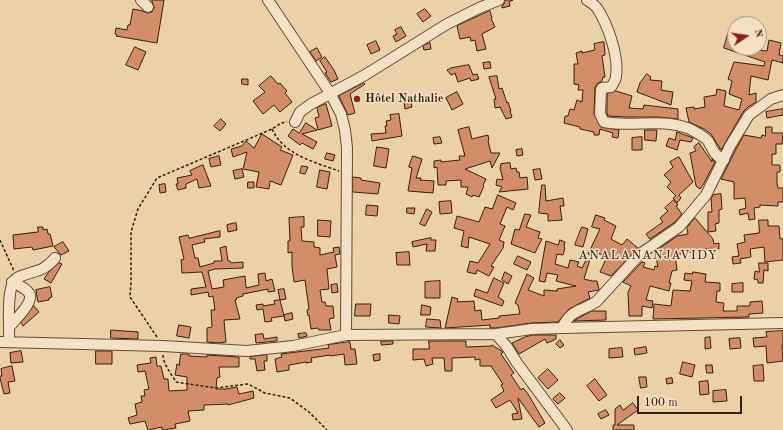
<!DOCTYPE html>
<html>
<head>
<meta charset="utf-8">
<style>
	body { margin:0 }
	#map { position:relative; width:783px; height:430px; overflow:hidden; background:#ebd1a6; font-family:"Old Standard TT",serif }
	canvas { display:block }
	.north { position:absolute; left:727px; top:16px; width:40px; height:40px; box-sizing:border-box; background:#f2e1c5; border:1px solid #a8937d; border-radius:50%; rotate:77deg; font-size:11px; font-weight:700; line-height:16px; text-align:center; color:#3a1e10 }
	.north::after { content:''; display:block; margin:auto; width:14px; height:18px; background:#8f2418; clip-path:polygon(50% 0,100% 100%,50% 72%,0 100%) }
	.scale { position:absolute; left:637px; top:396px; width:105px; height:18px; box-sizing:border-box; border:2px solid #3a1e10; border-top:0; padding-left:5px; font-size:12px; line-height:14px; white-space:nowrap; color:#3a1e10; -webkit-text-stroke:3px #f2e1c5; paint-order:stroke }
</style>
</head>
<body>
<div id="map">
<canvas width="783" height="430"></canvas>
<div class="north">N</div>
<div class="scale">100 m</div>
</div>
<script>
const ctx = document.querySelector('canvas').getContext('2d');
ctx.lineJoin = 'round';
function paint(path, color) {
  ctx.fillStyle = color;
  ctx.fill(path, 'evenodd');
}
function strokePath(path, color, width, dash) {
  ctx.strokeStyle = color;
  ctx.lineWidth = width;
  ctx.lineCap = dash ? 'butt' : 'round';
  ctx.setLineDash(dash || []);
  ctx.stroke(path);
}
function label(font, color, halo, rows, align = 'center') {
  ctx.font = font + ' "Old Standard TT",serif';
  ctx.lineWidth = 3;
  ctx.setLineDash([]);
  ctx.textBaseline = 'middle';
  ctx.strokeStyle = halo;
  ctx.fillStyle = color;
  for (const [text, x, y, turn = 0] of rows) {
    ctx.save();
    ctx.translate(x, y);
    ctx.rotate((+turn || 0) * Math.PI / 180);
    ctx.textAlign = isNaN(turn) ? turn : align;
    if (halo) ctx.strokeText(text, 0, 0);
    ctx.fillText(text, 0, 0);
    ctx.restore();
  }
}
const building = new Path2D(`
	M152 0H164L157 43 116 36 117 35 115 34 116 28 127 30 128 25H130L133 9 143 11 147 13 152 12 154 8Z
	M505 0H513L509 2 510 6 502 8V6L504 4Z
	M425 9 431 16 423 22 417 14Z
	M490 11 492 18H491L495 27 482 34 486 49 477 51 475 40 471 41 470 37 460 39 457 26Z
	M401 27 406 36 396 42 393 36 397 34 395 30Z
	M728 34 735 36V48L767 51 769 40 781 43 779 55 783 56V63L772 60 768 80 751 76 749 95 756 93V102L748 107 743 112 721 150 711 134 704 129 689 122 686 108 694 107V109L705 107 704 97 716 95 717 89 726 91 724 106 739 110 742 99 729 94 732 81 728 79 734 62 764 66 765 62 724 48Z
	M376 41 380 50 371 54 367 45Z
	M604 42 605 55 602 56 605 77H603L602 81 598 83 595 87 594 114 601 127 619 130 618 138 612 137 613 133 600 129 599 135H594V132L580 129V127L564 123 565 116H568L570 109 574 110 577 100 582 102 583 90H578L579 85 574 84V64H578L576 53 582 51V53L595 50 594 44Z
	M430 43 431 49 424 50 423 46Z
	M135 47 146 52 138 70 126 65Z
	M317 48 322 57 316 61 310 52Z
	M325 57 334 70 338 79 331 82 325 73 327 72 320 61Z
	M490 62 491 68 484 69 483 63Z
	M469 65 473 75 477 74 479 79 471 81 470 78 458 82 455 73 451 75 447 70 451 68Z
	M647 74 651 77 650 80 662 81 661 90 673 92 671 105 637 92 640 83Z
	M271 76 278 84 280 83 287 91 285 93 292 102 280 112 274 105 263 114 253 101 265 92 259 86Z
	M497 76 499 89 502 88 507 103 508 102 511 111H510L512 117 506 119 500 107 495 108 494 99H496L489 77Z
	M242 79H248V85L242 84Z
	M364 83 365 84 350 94 355 113 348 115 339 96Z
	M616 91 632 96 629 108 643 109 644 105 678 109V119L658 117H626L608 116 607 113V94Z
	M457 92 463 104 452 110 446 98Z
	M411 101 412 107 405 109 404 102Z
	M326 104 332 126 318 130 315 118 319 117 317 108Z
	M783 109V115L767 118 766 112Z
	M399 114 402 136 372 141 371 134 386 133 385 126H387L386 121 391 120 390 115Z
	M221 119 226 124 220 131 214 126Z
	M306 123 317 130 302 134 317 142 313 149 302 143 300 145 288 136 293 129 299 133Z
	M469 127 472 139 488 135 489 140 488 141 491 153H500L492 168 490 161 465 169 486 179 483 185 484 186 479 197 473 195 472 197 466 194 468 187H461V180L446 181V185H438L437 167 434 168V161L441 160V162L460 160 459 156H465L458 130Z
	M766 127H772V133H783L782 144H776V154H772V165H780V172H777V183L778 188H783V202H778V206L760 205V207L754 208 755 219 749 220 748 213 740 215 739 210 746 208 745 198 734 199V182L721 179 736 149 744 135 761 138 762 135 765 136Z
	M645 130H657L656 141 645 140Z
	M677 132 693 138 691 142 680 140 677 150 666 146 669 138 675 140Z
	M262 134 282 147 280 150 293 155 281 185 270 181 269 189 256 187 259 172 243 169 247 152 233 157 231 149 242 146 246 141 254 148Z
	M440 137 442 143 434 144 433 138Z
	M642 137V150H632V138Z
	M699 143 712 162V159L715 162 703 185 700 189 696 186 690 153 696 151 694 147Z
	M377 147 389 149 386 168 374 166Z
	M522 149 523 155 517 156 516 150Z
	M327 153 335 155 333 161 325 159Z
	M219 156 221 165 211 167 209 159Z
	M413 156 422 159 416 178H421L420 180 434 181 433 193 408 191 412 168 409 167Z
	M679 157 693 182 679 195 681 198 677 203 673 198 676 196 667 187 671 182 664 175 673 167 670 162Z
	M510 163 511 169 516 168 517 172H519L520 178 527 177 528 189 499 192 502 187 496 185 497 179 503 180 500 168 501 164Z
	M203 165 211 186 199 188 197 179 186 184V188L178 190 176 184H178L177 178 192 175 190 171Z
	M302 166 308 167 305 174 300 173Z
	M242 169 244 177 235 179 233 171Z
	M540 169 542 179 535 180 533 170Z
	M320 170 330 172 327 189 317 187Z
	M353 177 361 178V180L380 183 378 194 353 192Z
	M248 182H254V188H248Z
	M165 184 166 192 160 193 159 185Z
	M542 185H545L546 201 563 198 564 206H560L562 220 548 221V214L539 213Z
	M721 194 722 209 719 210V223L715 224 716 231 708 232V212H712L711 199 713 195Z
	M498 195 516 203 513 210 507 207 500 224 505 226 499 240 504 242 503 248 491 266 494 267 489 276 477 270 476 274 467 272 470 261 478 263 490 244 469 237 468 248 461 246 464 231 454 228 457 216 479 222 485 207 492 209Z
	M674 200 678 205 676 206 682 214 675 222 650 239 646 234 663 222 660 218 668 211 665 208Z
	M451 201 452 213 440 214 439 202Z
	M367 205 378 206 377 216 366 215Z
	M407 208H415L414 214 407 213Z
	M427 209 432 212 425 226 420 224Z
	M525 214 531 215 526 227 540 232 538 238 542 239 535 253 511 244 515 229 519 230Z
	M596 215 605 218 604 220 616 226 611 239 622 245 627 239 638 248 611 276 600 272 607 257 595 252 594 256 588 254 600 229 592 227Z
	M304 217V227H301L302 241 314 242V247L320 248V255L334 252 333 248 339 247 340 254 335 255 337 267 327 269 329 289 320 290 322 302H325L326 306H333L334 318 329 319 331 330H319L318 328 311 329 309 315 308 316 307 310 309 309 305 280 294 282 292 267V252L288 253V241H290L289 218Z
	M695 218 713 239 714 244 719 243V249L712 250V248L675 255 677 270 672 271 669 283H671L669 291 650 286 646 300 653 301 652 308 642 306V316H629L628 292 631 286 623 282 642 262 645 263 643 267 654 270 655 266 658 267 656 258H658L656 251 677 236 688 234 687 228Z
	M318 220 331 221 330 237 318 236Z
	M759 220H768V226H779L780 239H783V260L765 262 764 247 750 249 751 257 740 259 741 263 733 264 732 257 739 256 737 244 745 242 744 235 759 233Z
	M236 223 237 230 228 232 227 225Z
	M38 227H43V230L47 229 48 234H50L53 246 33 250 32 247 14 249 13 235 38 232Z
	M582 227 588 229 583 247 575 245Z
	M220 231V237L204 239 205 242 192 245 195 258H198L200 267 214 263V261H222L220 248 226 246 228 261H230L231 263 243 262V268L215 269 208 271 212 289 224 287 223 280 245 276 246 288 259 285 258 274 265 273 266 281 272 279 275 291 268 292V289L243 294V296L236 298 237 299 235 300 240 319 224 320 226 342 219 343 207 342V328L212 327 211 310H215L213 296 209 297 208 292 191 295V289L206 287 202 272 182 273 181 260 184 259 179 237 188 235 189 238Z
	M431 238V240H436L435 251H426L427 244 413 247 412 242Z
	M560 240 565 242 564 247 565 248 563 255 557 254 555 264 568 268 570 260 579 262 577 266 582 268 587 258 590 259 584 279 592 281H597L599 290 588 292 590 298 569 309 558 322 531 323 496 328H490V325L445 328 452 297 458 299 457 302 474 301 475 311 481 310 482 320 499 318V316L520 314 518 305 515 303 527 274 534 278 528 290 544 296V290L557 291V289L576 286 556 281 558 275 547 273 545 282 539 281 546 241 558 245Z
	M63 242 69 251 61 255 54 247Z
	M409 252 410 265H397L396 253Z
	M518 256 531 262 527 270 514 264Z
	M59 263 62 264 51 283 44 279 48 273Z
	M759 263H768V271L764 270 763 283H758V280L754 279 755 271 759 272Z
	M505 272 512 276 508 284 502 280Z
	M693 272 706 274 705 282 720 283V291H717L716 302 724 303 723 311H737V306H750V302L762 301 763 313 749 314V317L653 319 654 304 671 306 673 290 690 291 692 281 684 280 685 273 692 274Z
	M494 278 504 283 498 297 504 301 502 306 474 296 476 289 487 293Z
	M440 281V298H425V282Z
	M743 283V292H732V284Z
	M337 284 338 292 332 293 331 285Z
	M50 287 52 297 49 298V300L38 302 36 290Z
	M284 289 286 299 280 300 278 290Z
	M280 300 284 316 271 318 272 321 265 322 263 309 257 310 256 305 263 304V306L275 304 274 301Z
	M356 304H371L370 316H355Z
	M422 305 431 307 430 315H421Z
	M34 306 39 312 23 326 21 323Z
	M592 311H606V320L574 321Z
	M292 313 293 319 285 321 284 315Z
	M389 315 400 316 399 324 389 323Z
	M427 319 440 320 441 328 426 327Z
	M179 325 191 327 189 338 177 336Z
	M111 330 138 332V339L111 338Z
	M783 331V345H782L783 361 767 363 766 346 754 347 753 338 767 337 766 332Z
	M306 333 307 336 299 338 298 334Z
	M263 334 264 339 277 337V341L256 343 255 335Z
	M533 335H556V339L547 343 545 339 519 354 512 343 525 337Z
	M710 337 711 348 705 349V338Z
	M740 338 741 348 730 349 729 339Z
	M560 340 564 345 560 348 556 344Z
	M381 341H393V344L382 345Z
	M429 341H466V347L492 346V345L503 352 501 354 514 373 511 375 521 390 523 388 528 394 545 423 539 427 518 398 522 419 513 420 512 414 518 413 510 400 496 408 491 400 504 391 501 385 503 384 491 366H480V359L475 360V357L452 358V371H445L444 358H432L433 364 426 366 424 359 413 360V349H429Z
	M350 342 351 349H355L357 364 345 365 344 354 330 356V355L311 358 312 362 306 363V362L289 365V370L277 372 275 359 282 357 281 354 329 348 328 345Z
	M646 347 647 353 635 355 634 349Z
	M622 348 623 357 609 358V349Z
	M21 351 23 362 11 363 10 353Z
	M96 351H112V364H96Z
	M181 354H189V356L207 357V355L239 357V367H219L220 377 217 378 216 389H226L237 387 239 394 253 391 254 398 228 405V404L204 405V410L188 411 190 421 175 424 176 428 162 430V427L148 430 145 421 130 424 128 418 137 415 135 404 142 402 141 396H145L144 390 149 389 145 371 138 372 137 365 151 363 150 358 156 357 157 366H161L164 379H168L169 391 187 390V377L175 375 177 364 179 365Z
	M380 354V360L374 361 373 355Z
	M267 355V361H264L265 370 257 371 255 359H250V357Z
	M683 362 695 365 692 377 680 374Z
	M706 365H712L713 373H707Z
	M763 365 764 381H754L753 366Z
	M12 366 15 381 8 382 10 393 4 394 0 378V376H2L1 369Z
	M548 369 558 380 548 389 538 378Z
	M639 377H646L647 387 641 388Z
	M672 378 673 383 667 384 666 379Z
	M595 379 607 395 599 401 587 386Z
	M708 381 709 394 700 395 699 382Z
	M726 390 727 401 713 402V391Z
	M560 393 565 398 558 404 553 399Z
	M633 403 638 410 617 425H634V430H613V425H615V409L620 405 623 410Z
	M606 410 609 415 601 419 598 414Z`);
paint(building, '#d38e68');
strokePath(building, '#3a1e10', 1);
const minor = new Path2D(`
	M141 0 148 7
	M268 0 330 93 341 114 345 130 347 148 346 335
	M587 0C590 2 595 5 597 8 608 25 619 56 616 76 616 80 613 84 611 87L602 88 601 90 600 114 604 122C633 128 661 117 690 129 695 132 705 137 708 141 713 149 714 156 724 160
	M295 122 300 112 311 104 365 75 447 24 479 8 499 0
	M10 326C15 320 32 304 30 295 28 289 18 285 12 282
	M562 328C571 309 580 312 596 302L640 254 679 227 706 195 730 146 749 115 771 99 783 95
	M496 334 507 347 517 363 567 430
	M0 342 163 346 247 351 293 346 346 335 496 334 532 329 562 328 783 323
	M9 342C10 329 5 285 17 278 32 270 42 274 55 258`);
strokePath(minor, '#664b36', 12);
strokePath(new Path2D(`
	M272 129C284 155 314 162 339 171
	M0 240 14 271
	M157 337 130 297 131 282V232L138 209 157 178 272 129 281 123 287 122
	M163 355C163 364 171 373 176 382L216 388 248 384 265 393 290 398 309 412 327 430`), '#3a1e10', 1.5, [3, 2]);
strokePath(minor, '#f2e1c5', 10);
for (const [x, y, r, color] of [
	[357,99,4,"#8f2418"]
]) {
  const dot = new Path2D();
  dot.arc(x, y, r, 0, 2 * Math.PI);
  ctx.fillStyle = color;
  ctx.fill(dot);
  strokePath(dot, '#f2e1c5', 1.5);
}
label('bold 12px', '#3a1e10', '#f2e1c5', [
	["Hôtel Nathalie",365,99]
], 'left');
ctx.letterSpacing = '1px';
label('13px', '#3a1e10', '#f2e1c5', [
	["ANALANANJAVIDY",648,256]
]);
ctx.letterSpacing = '0px';
</script>
</body>
</html>
